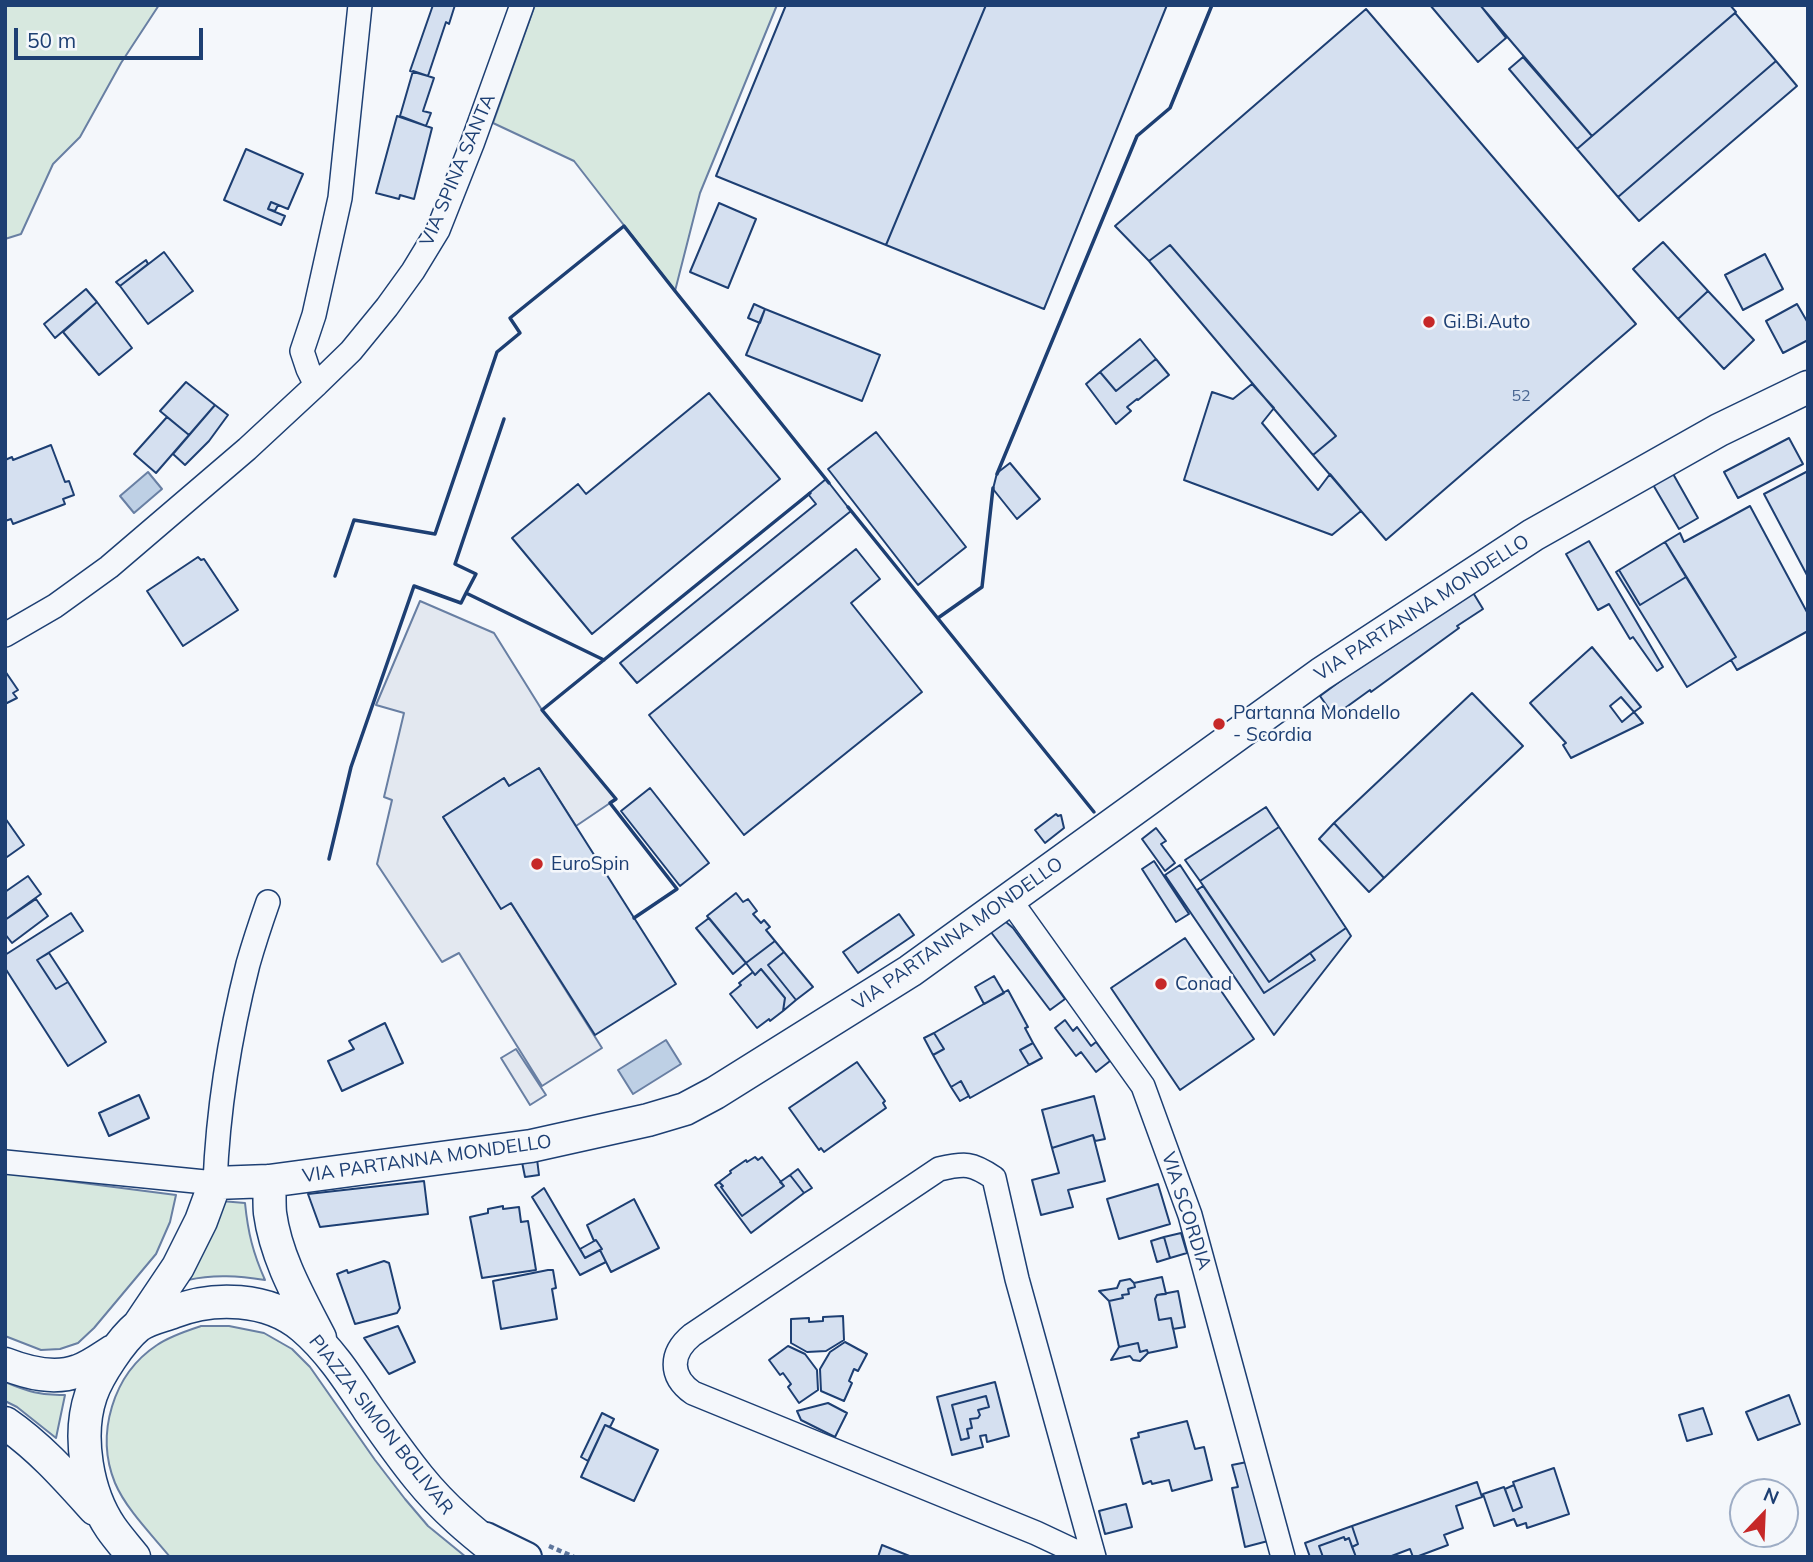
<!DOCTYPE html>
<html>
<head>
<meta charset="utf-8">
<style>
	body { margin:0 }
	#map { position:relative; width:1813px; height:1562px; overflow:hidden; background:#f4f7fb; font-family:Mulish,sans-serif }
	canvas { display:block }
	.frame { position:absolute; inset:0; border:7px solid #1d3f73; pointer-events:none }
	.north { position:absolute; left:1729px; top:1478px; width:70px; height:70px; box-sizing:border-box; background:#f4f7fb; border:2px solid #9eadc5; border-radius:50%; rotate:23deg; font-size:19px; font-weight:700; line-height:28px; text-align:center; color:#1d3f73 }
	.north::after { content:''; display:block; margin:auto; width:24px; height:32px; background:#c62828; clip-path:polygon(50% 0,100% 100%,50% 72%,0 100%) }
	.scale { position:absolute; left:14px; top:28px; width:189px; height:32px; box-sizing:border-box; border:4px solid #1d3f73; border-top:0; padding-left:9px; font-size:21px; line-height:24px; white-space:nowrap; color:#1d3f73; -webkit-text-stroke:5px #f4f7fb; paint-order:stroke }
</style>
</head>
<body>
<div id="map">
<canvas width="1813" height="1562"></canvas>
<div class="frame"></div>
<div class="north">N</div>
<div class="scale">50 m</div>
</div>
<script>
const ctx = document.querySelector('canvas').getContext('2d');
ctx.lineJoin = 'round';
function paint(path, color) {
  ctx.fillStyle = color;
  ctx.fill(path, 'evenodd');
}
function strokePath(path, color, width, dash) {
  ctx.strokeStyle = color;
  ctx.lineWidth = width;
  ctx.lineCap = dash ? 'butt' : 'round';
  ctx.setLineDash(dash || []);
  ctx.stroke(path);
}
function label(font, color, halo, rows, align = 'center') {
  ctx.font = font + ' Mulish,sans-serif';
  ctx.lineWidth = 5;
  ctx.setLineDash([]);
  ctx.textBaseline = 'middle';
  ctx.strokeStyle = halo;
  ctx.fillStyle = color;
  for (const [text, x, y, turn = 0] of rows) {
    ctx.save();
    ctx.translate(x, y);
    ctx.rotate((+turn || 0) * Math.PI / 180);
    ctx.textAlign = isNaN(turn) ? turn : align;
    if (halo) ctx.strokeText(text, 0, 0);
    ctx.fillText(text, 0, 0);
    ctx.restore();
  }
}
const green = new Path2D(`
	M5 5H159L121 63 80 137 53 164 21 234 5 239Z
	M535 5H777L700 193 675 291 574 161 493 123Z
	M5 1173 176 1195 170 1222 156 1254 94 1328 78 1343 60 1349 41 1350 5 1336Z
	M221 1201 245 1203C248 1233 253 1253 265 1280 239 1276 214 1274 188 1280Z
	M201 1326H229L264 1333 292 1349 310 1367 375 1460 405 1499 428 1526 466 1557H170C152 1535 126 1509 115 1483 95 1434 113 1374 157 1345 170 1336 186 1331 201 1326Z
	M5 1382C27 1391 41 1396 65 1395L56 1438 17 1407 5 1401Z`);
paint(green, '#d7e8df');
strokePath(green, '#687fa3', 2);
const parking = new Path2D(`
	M420 601 494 633 542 710 616 799 576 826 539 768 509 786 504 778 443 817 501 908 511 903 602 1048 542 1086 459 953 442 962 377 864 392 800 384 797 404 713 376 705Z
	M516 1049 546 1095 530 1105 501 1058Z`);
paint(parking, '#e3e8f0');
strokePath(parking, '#687fa3', 2);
const water = new Path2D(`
	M148 472 162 489 134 513 120 496Z
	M666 1040 681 1064 633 1094 618 1070Z`);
paint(water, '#bed0e5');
strokePath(water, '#687fa3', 2);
const building = new Path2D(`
	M433 5H455L449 24 446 22 428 76 410 71Z
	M786 5H986L886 245 716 176Z
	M986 5H1167L1044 309 886 245Z
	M1430 5H1480L1506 38 1478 62Z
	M1480 5H1730L1736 12 1592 136Z
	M1366 9 1636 324 1386 540 1313 455 1336 436 1170 245 1149 261 1115 226Z
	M1735 13 1776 61 1618 197 1577 149Z
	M1523 57 1592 136 1577 149 1509 69Z
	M1776 61 1797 86 1639 221 1618 197Z
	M413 71 434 78 423 111 431 113 426 126 400 116Z
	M397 116 432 128 414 199 400 195 399 199 376 193Z
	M246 149 303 174 288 209 271 202 268 209 285 216 281 225 224 200Z
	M271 202 278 205 275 211 268 209Z
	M719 203 756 219 728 288 690 272Z
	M1663 242 1708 291 1678 319 1633 269Z
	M1170 245 1336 436 1313 455 1149 261Z
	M164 252 193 291 148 324 120 286Z
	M1765 254 1783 289 1743 310 1725 275Z
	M146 260 148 264 120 286 116 282Z
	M86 289 97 302 55 338 44 324Z
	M1708 291 1754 340 1724 369 1678 319Z
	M97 302 132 348 99 375 63 332Z
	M754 304 765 309 760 323 748 318Z
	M1797 304 1808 323V340L1783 353 1766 321Z
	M765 309 880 355 862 401 746 355Z
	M1140 339 1156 359 1116 391 1100 372Z
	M1156 359 1169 375 1138 400 1137 399 1127 407 1131 411 1116 424 1086 384 1100 372 1116 391Z
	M186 382 215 405 189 435 160 411Z
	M1252 384 1274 408 1262 423 1318 490 1330 474 1361 511 1332 535 1184 480 1212 392 1233 399Z
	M709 393 780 479 592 634 512 538 578 484 586 494Z
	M215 405 228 415 209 441 185 465 173 454Z
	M167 417 189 435 156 473 134 454Z
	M876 432 966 547 918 585 828 469Z
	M1789 438 1803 464 1738 498 1724 472Z
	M51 445 65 482 69 481 74 495 63 499 65 504 13 524 11 519 5 521V460L12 457 13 460Z
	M1010 463 1040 499 1017 519 993 489 997 473Z
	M1808 471V577L1764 494Z
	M1672 472 1698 518 1679 529 1652 483Z
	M826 479 851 511 637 683 620 663 816 504 808 494Z
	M1750 506 1808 614V631L1737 670 1731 660 1736 657 1665 542 1680 533 1684 542Z
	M1589 541 1663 667 1657 671 1633 637 1630 639 1609 604 1598 610 1566 554Z
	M1665 542 1686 577 1640 605 1619 570Z
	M856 549 880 579 851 603 922 692 744 835 649 715Z
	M198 557 201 560 204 559 238 610 183 646 147 591Z
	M1619 570 1640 605 1686 577 1736 657 1687 687 1616 572Z
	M1469 586 1483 609 1457 626 1459 628 1371 692 1370 690 1334 716 1320 696Z
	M1592 647 1641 707 1634 712 1643 723 1571 758 1563 745 1566 743 1530 703Z
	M5 671 18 690 13 693 17 698 5 704Z
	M1472 693 1523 746 1384 878 1334 823Z
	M1621 697 1634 712 1622 722 1610 706Z
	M539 768 676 984 595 1035 511 903 501 909 443 817 504 778 509 786Z
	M650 788 709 863 680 886 621 811Z
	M1266 807 1279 827 1200 881 1185 860Z
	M1056 814 1058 816 1061 815 1064 828 1045 843 1035 830Z
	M5 818 24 845 7 857 5 855Z
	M1334 823 1384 878 1369 892 1319 839Z
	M1279 827 1346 928 1269 982 1200 881Z
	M1156 828 1166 841 1161 844 1175 863 1165 871 1142 839Z
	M1154 861 1189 914 1176 922 1142 869Z
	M1180 865 1264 993 1315 960 1310 953 1346 928 1351 936 1274 1035 1165 875Z
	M28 876 41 894 5 920V892Z
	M1203 886 1269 982 1310 953 1315 960 1264 993 1197 890Z
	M736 893 743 902 748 899 757 911 753 914 761 923 764 920 770 927 766 930 775 941 746 963 707 916Z
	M36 899 48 916 12 943 5 934V920Z
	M71 913 83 931 37 960 56 989 68 982 106 1042 68 1066 5 968V955Z
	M899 914 914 935 858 973 843 952Z
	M709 918 746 963 733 974 696 928Z
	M1000 921 1006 922 1013 928 1065 999 1050 1010 987 927Z
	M1185 938 1254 1039 1180 1090 1111 988Z
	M775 941 784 952 768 965 796 1000 783 1011 785 998 761 969 755 975 746 963Z
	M784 952 813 987 796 1000 768 965Z
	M49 953 68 982 56 989 37 960Z
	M761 969 785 998 783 1011 770 1021 769 1019 757 1028 730 994 741 985 739 983 753 972 755 975Z
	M994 976 1004 993 984 1004 975 987Z
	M1008 990 1028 1027 1025 1028 1033 1043 1020 1050 1029 1065 970 1098 961 1081 951 1087 933 1055 944 1049 934 1033Z
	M1065 1020 1073 1031 1077 1027 1091 1046 1096 1042 1110 1061 1096 1072 1081 1052 1076 1056 1055 1028Z
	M385 1023 403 1063 342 1091 328 1061 354 1049 349 1041Z
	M934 1033 944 1049 933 1055 924 1038Z
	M1033 1043 1042 1058 1029 1065 1020 1050Z
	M857 1062 885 1101 883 1103 886 1108 824 1152 821 1148 819 1150 789 1108Z
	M961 1081 969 1096 960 1101 951 1087Z
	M139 1095 149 1118 109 1136 99 1113Z
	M1094 1096 1105 1139 1095 1141 1093 1135 1052 1148 1042 1110Z
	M1093 1135 1105 1181 1068 1190 1073 1207 1041 1215 1032 1180 1059 1173 1052 1148Z
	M755 1157 758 1160 762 1157 784 1186 742 1216 721 1187 723 1186 719 1182 731 1173 730 1171 746 1160 747 1162Z
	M537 1159 539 1175 525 1177 522 1162Z
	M798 1169 812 1188 804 1193 790 1175Z
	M790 1175 804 1193 751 1233 715 1185 719 1182 723 1186 721 1187 742 1216 784 1186 780 1182Z
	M424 1181 428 1214 320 1227 308 1194Z
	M1158 1184 1170 1224 1119 1239 1107 1199Z
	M544 1188 585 1258 600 1250 606 1262 580 1275 532 1197Z
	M634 1199 659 1248 611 1272 600 1250 602 1249 596 1240 594 1241 587 1225Z
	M503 1206V1209L519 1207 521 1222 528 1221 536 1270 482 1278 470 1217 488 1213V1209Z
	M1181 1233 1187 1253 1170 1258 1164 1237Z
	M1164 1237 1170 1258 1157 1262 1151 1241Z
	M596 1240 602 1249 585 1258 580 1249Z
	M384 1261 389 1263 400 1308 397 1313 355 1324 337 1274 347 1270 348 1273Z
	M548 1270H553L556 1288 552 1289 557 1319 501 1329 493 1281Z
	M1162 1277 1166 1294 1157 1295 1155 1299 1159 1320 1171 1318 1177 1347 1148 1353 1147 1350 1140 1352 1138 1343 1119 1347 1109 1301 1123 1298 1122 1295 1129 1294 1128 1289 1135 1287 1134 1283Z
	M1130 1279 1134 1283 1135 1287 1128 1289 1129 1294 1122 1295 1123 1298 1109 1301 1099 1291 1117 1288 1120 1281Z
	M1178 1291 1185 1327 1173 1329 1171 1318 1159 1320 1155 1299 1157 1295Z
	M843 1316 844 1340 826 1351 807 1352 791 1343V1319L809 1318V1322L823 1321V1317Z
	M398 1326 415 1362 389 1374 364 1338Z
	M845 1342 867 1354 858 1371 854 1369 849 1381 852 1383 844 1401 821 1391 820 1369 830 1352Z
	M1138 1343 1140 1352 1147 1350 1148 1353 1140 1361 1133 1360 1130 1356 1111 1360 1119 1347Z
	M788 1346 805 1354 817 1370 818 1390 799 1403 788 1387 791 1384 783 1373 780 1375 769 1360Z
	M995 1382 1009 1436 987 1442 986 1435 980 1436 983 1447 952 1455 937 1397ZM986 1396 989 1407 978 1410 980 1415 978 1418 970 1419 972 1428 967 1429 969 1438 961 1440 952 1405Z
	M1789 1395 1800 1424 1758 1440 1746 1412Z
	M986 1396 989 1407 978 1410 980 1415 978 1418 970 1419 972 1428 967 1429 969 1438 961 1440 952 1405Z
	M828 1403 847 1413 835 1437 801 1420 797 1411Z
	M1703 1408 1712 1434 1687 1441 1679 1415Z
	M602 1413 614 1419 610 1427 605 1425 588 1461 581 1457Z
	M1187 1421 1195 1449 1204 1447 1212 1480 1172 1491 1169 1480 1152 1484 1151 1481 1143 1484 1131 1439 1139 1437 1138 1433Z
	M605 1425 658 1450 634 1501 581 1477Z
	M1247 1462 1268 1541 1245 1547 1232 1488 1238 1487 1232 1465Z
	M1554 1468 1569 1514 1527 1528 1526 1523 1517 1526 1514 1519 1494 1526 1483 1494 1504 1487 1513 1511 1522 1507 1513 1482Z
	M1477 1482 1482 1497 1456 1506 1463 1528 1444 1535 1448 1545 1416 1557H1413L1410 1549 1389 1557H1356L1352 1547 1358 1544 1352 1526Z
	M1514 1485 1522 1507 1513 1511 1505 1489Z
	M1126 1504 1132 1527 1105 1534 1099 1511Z
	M1352 1526 1358 1544 1352 1547 1349 1538 1345 1540 1344 1537 1319 1546 1323 1557H1310L1305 1543Z
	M1344 1537 1345 1540 1349 1538 1356 1557H1323L1319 1546Z
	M882 1545 912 1557H878Z`);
paint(building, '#d5e0f0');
strokePath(building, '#1d3f73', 2);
const minor = new Path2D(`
	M316 385 308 369 302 351 314 315 340 198 360 5
	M5 635 55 606 109 567 247 449 316 385 351 351 387 307 413 271 438 230 472 144 522 5
	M1010 900 1143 1086 1190 1215 1283 1557
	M5 1162 215 1183C218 1109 230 1035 248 964 254 943 261 922 268 902
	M1087 1557 1036 1533 693 1393C669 1376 670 1353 692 1335L939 1169C965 1163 972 1163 994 1178L1017 1279 1094 1557`);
const tertiary = new Path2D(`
	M486 1537 527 1557`);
const secondary = new Path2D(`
	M269 1181C270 1191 269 1202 270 1213 276 1258 300 1299 320 1338
	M139 1325 178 1267 201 1221 215 1183 269 1181 531 1146 648 1120 685 1109 715 1093 910 971 1321 674 1533 535 1719 430 1808 387
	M5 1364C28 1373 54 1380 78 1371 90 1367 102 1358 113 1351
	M5 1423C40 1447 67 1478 95 1509
	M134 1557C126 1547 118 1538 111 1528 87 1493 77 1436 91 1395 98 1375 121 1340 138 1326 147 1319 162 1316 173 1312 213 1296 268 1297 303 1327 330 1350 349 1380 369 1410 385 1433 401 1456 419 1478 444 1509 472 1532 504 1557`);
strokePath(minor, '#1d3f73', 26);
strokePath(tertiary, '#1d3f73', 32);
strokePath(secondary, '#1d3f73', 35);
strokePath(new Path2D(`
	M549 1546 574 1557`), '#5e769c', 4.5, [5, 3.5]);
strokePath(minor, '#f4f7fb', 23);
strokePath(tertiary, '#f4f7fb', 28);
strokePath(secondary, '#f4f7fb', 32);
strokePath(new Path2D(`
	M997 474 1137 136 1170 108 1212 5
	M848 507 1094 812
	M335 576 354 520 435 534 497 352 520 333 510 318 624 226 675 291 829 483
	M466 593 476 574 455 564 504 419
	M938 618 982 587 993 488
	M329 859 351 767 414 586 461 603 466 593 604 660
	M634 918 677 889 610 803 616 799 542 710 810 493`), '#1d3f73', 3.5);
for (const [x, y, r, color] of [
	[1429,322,7,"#c62828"],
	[1219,724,7,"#c62828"],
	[537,864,7,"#c62828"],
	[1161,984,7,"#c62828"]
]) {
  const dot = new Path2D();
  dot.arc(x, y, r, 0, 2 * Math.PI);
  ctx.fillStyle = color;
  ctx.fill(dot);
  strokePath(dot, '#f4f7fb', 2.5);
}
label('16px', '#4b6792', null, [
	["52",1521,396]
]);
label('19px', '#1d3f73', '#f4f7fb', [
	["VIA SPINA SANTA",458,170,-67],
	["VIA PARTANNA MONDELLO",1422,608,-33],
	["VIA PARTANNA MONDELLO",958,934,-35],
	["VIA PARTANNA MONDELLO",427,1159,-8],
	["VIA SCORDIA",1186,1211,72],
	["PIAZZA SIMON BOLIVAR",381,1425,52]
]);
label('19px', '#1d3f73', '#f4f7fb', [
	["Gi.Bi.Auto",1443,322],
	["Partanna Mondello",1233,713],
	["- Scordia",1233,735],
	["EuroSpin",551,864],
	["Conad",1175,984]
], 'left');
</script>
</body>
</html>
